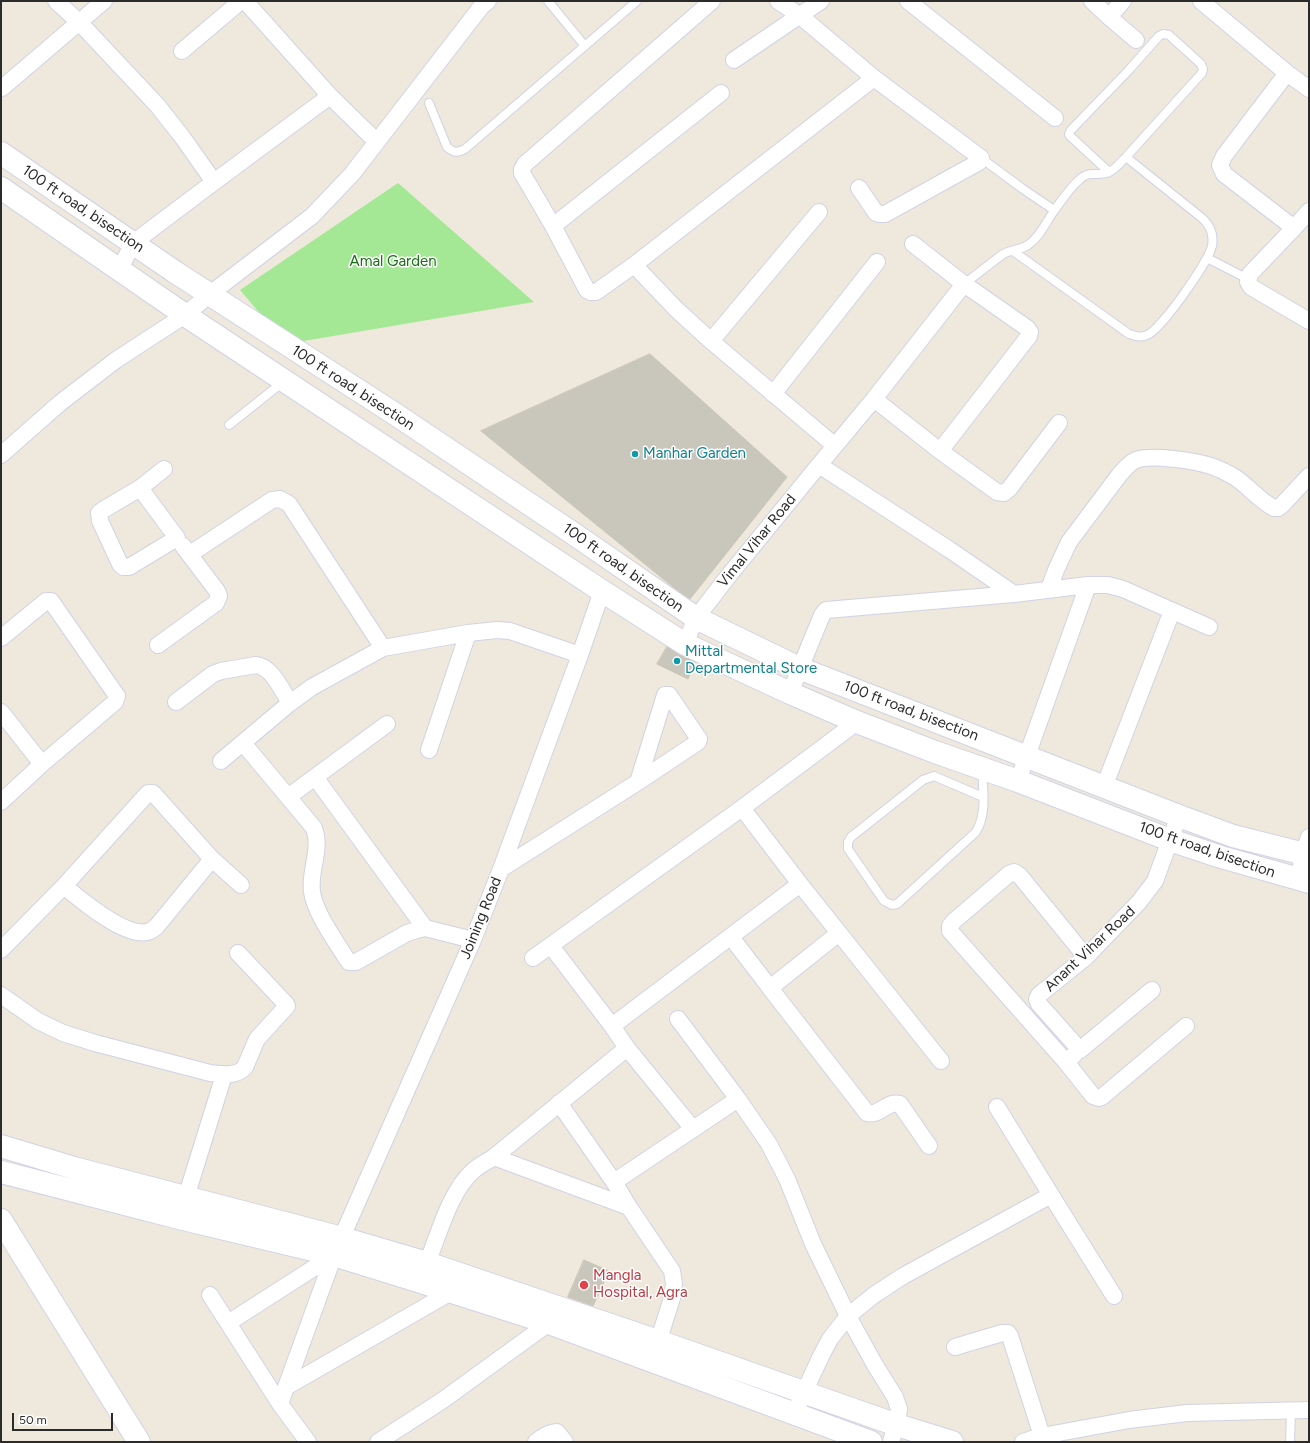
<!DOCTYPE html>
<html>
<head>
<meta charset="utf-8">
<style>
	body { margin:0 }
	#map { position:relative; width:1310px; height:1443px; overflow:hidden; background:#eee9dc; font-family:Figtree,sans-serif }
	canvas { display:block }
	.frame { position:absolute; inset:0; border:2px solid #2b2b2b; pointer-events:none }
	.scale { position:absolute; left:12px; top:1413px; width:101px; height:18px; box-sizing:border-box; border:2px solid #2b2b2b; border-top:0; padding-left:5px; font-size:12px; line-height:14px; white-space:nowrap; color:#2b2b2b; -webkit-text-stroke:3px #fff; paint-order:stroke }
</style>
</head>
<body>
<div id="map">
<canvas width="1310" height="1443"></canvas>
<div class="frame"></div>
<div class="scale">50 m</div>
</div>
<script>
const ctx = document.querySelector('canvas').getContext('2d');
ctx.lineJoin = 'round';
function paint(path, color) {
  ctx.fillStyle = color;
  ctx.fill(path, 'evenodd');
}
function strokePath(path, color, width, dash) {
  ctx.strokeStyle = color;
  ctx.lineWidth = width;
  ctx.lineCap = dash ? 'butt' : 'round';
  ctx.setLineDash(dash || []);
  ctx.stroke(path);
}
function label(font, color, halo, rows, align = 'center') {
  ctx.font = font + ' Figtree,sans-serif';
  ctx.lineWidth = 3;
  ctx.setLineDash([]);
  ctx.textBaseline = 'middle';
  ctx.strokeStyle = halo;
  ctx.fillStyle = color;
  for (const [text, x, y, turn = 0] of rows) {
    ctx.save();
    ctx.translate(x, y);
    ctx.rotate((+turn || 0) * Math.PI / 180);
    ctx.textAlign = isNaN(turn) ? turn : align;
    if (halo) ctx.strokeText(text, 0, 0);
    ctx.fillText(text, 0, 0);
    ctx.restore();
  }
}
paint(new Path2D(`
	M398 183 534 302 286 344 240 290Z`), '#a4e895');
const building = new Path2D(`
	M650 354 787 477 690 599 678 591 481 431Z
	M667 647 695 662 688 679 657 664Z
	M584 1260 609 1271 593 1306 568 1297Z`);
paint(building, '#c9c6bc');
strokePath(building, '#cac6b6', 1);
const lane = new Path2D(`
	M548 1 585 46
	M429 103 447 147C454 153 457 153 465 149L637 1
	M981 158 1023 189 1054 210
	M1013 251 1129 334C1136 336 1141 338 1147 335 1161 330 1209 261 1212 246 1214 235 1210 225 1202 218L1126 157
	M1207 258 1248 279
	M964 284 1003 254C1011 250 1020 250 1028 245 1040 237 1046 222 1054 211 1061 201 1070 188 1079 180 1089 170 1096 176 1107 173 1114 171 1121 162 1126 157L1202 73 1203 69 1201 64 1169 35 1163 34 1159 36 1128 71 1071 130 1069 134 1070 136 1109 172
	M229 425 283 382
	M982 769C983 790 987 814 976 832L897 904 892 905 884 901 848 849V842L851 837 923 780 934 776 983 797
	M1290 1442 1291 1411`);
const street = new Path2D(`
	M56 1 79 22 157 105 183 138 214 182
	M245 1 330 96 377 142
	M712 1 525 164 522 169V173L553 226 587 290 591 292H596L634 265 874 78
	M778 1 799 15 874 78 981 158 979 162 885 214H879L876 213 859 188
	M908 1 1055 118
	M1092 1 1109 17
	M1123 1 1109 17 1136 40
	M1201 1 1287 73
	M182 51 241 1
	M734 60 821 1
	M2 88 104 1
	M1309 89 1287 73 1224 156 1220 165 1224 174 1294 228 1309 211
	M553 226 721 93
	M1294 228 1250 274 1248 282 1251 287 1309 321
	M634 265 676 309 711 341 834 445
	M120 269 133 243 214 182 330 96
	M964 284 874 399 819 465 950 550 1014 594
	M711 341 819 212
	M773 394 877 262
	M874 399 940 451 1029 336 1030 332 1027 328 964 284 913 244
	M940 451 997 492 1004 493 1009 489 1059 423
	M1 455 60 403 116 360 185 315 210 294 312 216 352 174 481 7 488 1
	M140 488 177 538 129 567H123L120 564 100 521 99 513 103 510 140 488 164 469
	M190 554 272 500 280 499 289 504 383 648
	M1049 589 1056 570 1069 542 1120 474C1125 469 1129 463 1136 460 1150 454 1196 461 1211 466 1220 469 1228 473 1236 478 1249 487 1260 501 1274 508H1278L1282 505 1309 476
	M1 638 46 601H51L117 696 115 702 42 764 1 802
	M685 644 696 618 730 574 819 465
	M158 645 216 603 219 596 217 591 183 546
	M790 693 822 615 826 610 1014 594 1088 585
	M176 702 213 674 221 671 256 665C271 666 282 690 290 703
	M1 712 42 764
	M857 722 742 808 800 884 839 933 770 988 867 1113C879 1117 887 1100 900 1104L929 1146
	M243 743 314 828C322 850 309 870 312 892 315 913 335 940 346 958L349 962H356L407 933 417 930 425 928 473 940
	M429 750 468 633
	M221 761 290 703 312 687 383 648 468 633 497 630 510 631 580 655
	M315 777 425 928
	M1018 781 1088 585H1108L1123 589 1209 627
	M1104 787 1172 611
	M288 797 387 724
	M501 869 638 782 698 742 699 739 669 695H665L638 782
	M1299 880 1303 853 1309 837
	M64 886C81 900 124 937 147 932 152 931 154 929 157 926L212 859
	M839 933 941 1061
	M731 937 770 988
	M551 946 612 1026
	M1 950 64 886 148 793H153L212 859 241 885
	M533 958 742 808
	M1152 990 1080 1050 1039 1004 1037 999 1039 995 1086 957 1139 902 1155 881 1179 816
	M1 995 38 1021 63 1033 95 1043 210 1073C221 1074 237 1077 245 1067L257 1039 287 1006 286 1004 238 953
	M678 1019 738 1099
	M627 1048 693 1129
	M1074 1055 1066 1062 1093 1096 1099 1098 1102 1097 1186 1026
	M1066 1062 950 931V926L954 921 1009 874 1014 872 1020 876 1086 957
	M559 1103 614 1182 629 1207 672 1271 674 1284 672 1298 655 1352
	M494 1157 629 1207
	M614 1182 738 1099 769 1144 787 1179 813 1244 848 1316 875 1365 895 1397 899 1409 898 1417 891 1442
	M1051 1195 1114 1296
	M183 1207 224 1075
	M427 1263C439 1234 450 1191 473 1171 479 1165 487 1162 494 1157L627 1048 612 1026 800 884
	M210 1295 280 1404 308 1442
	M228 1323 334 1255
	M955 1347 1002 1333H1008L1010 1336 1042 1436
	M286 1387 334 1255 473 940 501 869 580 655 602 591
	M280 1404 286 1387 451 1292
	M794 1414 822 1354 830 1339 848 1316 874 1295 903 1276 1051 1195 997 1107
	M378 1442 443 1400 549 1323 552 1317
	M536 1442C542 1437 549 1432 557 1432L565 1442
	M1023 1442 1042 1436 1129 1420 1187 1413 1309 1410`);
const secondary = new Path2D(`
	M1 153 175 272 395 414 571 532 696 618 799 668 1179 816 1233 836 1309 855
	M1 188 185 315 602 591 685 644 790 693 857 722 935 752 1018 781 1170 840 1221 857 1309 882
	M1 1146 74 1168 342 1238 427 1263 658 1341 897 1425 952 1442
	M1 1172 179 1218 334 1255 421 1282 549 1323 871 1442
	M1 1220 139 1442`);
strokePath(lane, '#d1d2e5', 10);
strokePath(street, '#d1d2e5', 18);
strokePath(secondary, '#d1d2e5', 24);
strokePath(lane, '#fff', 8);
strokePath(street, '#fff', 16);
strokePath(secondary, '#fff', 22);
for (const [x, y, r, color] of [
	[635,454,4,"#0f9aa8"],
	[677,661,4,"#0f9aa8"],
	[584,1285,5,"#e0444e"]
]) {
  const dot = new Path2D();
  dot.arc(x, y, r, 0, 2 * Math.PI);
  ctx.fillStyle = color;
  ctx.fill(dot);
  strokePath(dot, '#fff', 1.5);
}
label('15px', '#2b2b2b', '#fff', [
	["100 ft road, bisection",83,209,34],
	["100 ft road, bisection",353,388,33],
	["Vimal Vihar Road",757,541,-51],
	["100 ft road, bisection",623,568,35],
	["100 ft road, bisection",911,711,21],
	["100 ft road, bisection",1207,850,19],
	["Joining Road",481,918,-68],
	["Anant Vihar Road",1090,949,-43]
]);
label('15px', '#196e15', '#fff', [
	["Amal Garden",393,262]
]);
label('15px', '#0d838f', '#fff', [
	["Manhar Garden",643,454],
	["Mittal",685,652],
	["Departmental Store",685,669]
], 'left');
label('15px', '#be3a42', '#fff', [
	["Mangla",593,1276],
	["Hospital, Agra",593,1293]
], 'left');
</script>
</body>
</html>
